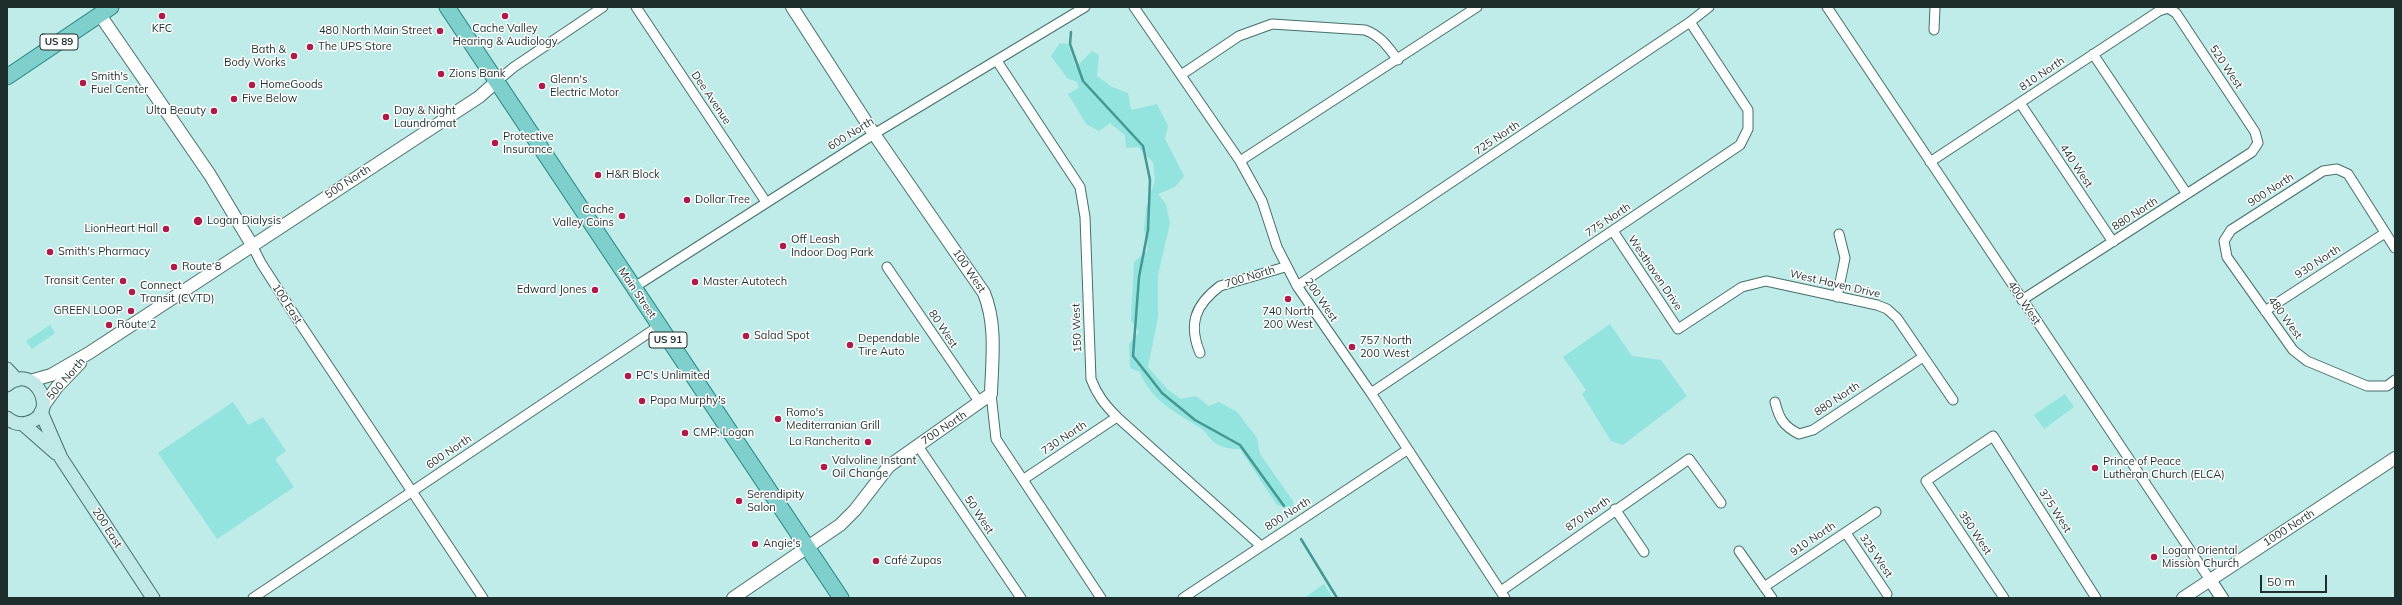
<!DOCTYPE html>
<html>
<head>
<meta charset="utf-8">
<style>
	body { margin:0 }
	#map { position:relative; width:2402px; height:605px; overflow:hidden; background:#bfebe8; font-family:Mulish,sans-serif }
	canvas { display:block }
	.frame { position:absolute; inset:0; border:8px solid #1d2e2d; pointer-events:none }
	.scale { position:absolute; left:2260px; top:575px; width:67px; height:18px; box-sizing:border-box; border:2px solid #1d2e2d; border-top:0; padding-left:5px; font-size:12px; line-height:14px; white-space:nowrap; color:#1d2e2d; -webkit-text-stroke:3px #fff; paint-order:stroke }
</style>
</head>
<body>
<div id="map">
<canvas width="2402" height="605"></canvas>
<div class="frame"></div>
<div class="scale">50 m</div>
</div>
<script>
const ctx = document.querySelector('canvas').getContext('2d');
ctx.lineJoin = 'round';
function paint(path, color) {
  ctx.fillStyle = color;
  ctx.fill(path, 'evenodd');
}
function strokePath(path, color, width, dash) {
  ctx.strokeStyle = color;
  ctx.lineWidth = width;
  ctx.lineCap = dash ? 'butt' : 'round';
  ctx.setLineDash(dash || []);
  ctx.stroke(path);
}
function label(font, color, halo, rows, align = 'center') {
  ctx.font = font + ' Mulish,sans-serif';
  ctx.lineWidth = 3;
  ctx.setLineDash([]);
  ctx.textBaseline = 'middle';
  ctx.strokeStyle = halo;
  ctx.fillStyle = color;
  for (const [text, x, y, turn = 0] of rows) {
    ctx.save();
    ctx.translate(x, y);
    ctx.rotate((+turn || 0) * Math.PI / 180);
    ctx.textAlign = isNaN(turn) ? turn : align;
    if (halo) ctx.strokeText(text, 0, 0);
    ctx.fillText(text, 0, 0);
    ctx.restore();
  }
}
paint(new Path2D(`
	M1060 43 1068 44 1076 67 1092 51 1099 55 1097 76 1112 87 1128 93 1131 110 1157 104 1168 126 1165 139 1184 176 1175 187 1158 194 1166 204 1170 223 1158 275V317L1148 367 1167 389 1181 399 1196 396 1209 406 1219 402 1237 412 1257 438 1260 454 1293 501 1294 509 1277 505 1240 449C1231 449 1218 448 1212 440 1208 437 1206 432 1202 429 1179 414 1149 400 1140 372L1130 368 1129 344 1139 332 1131 320 1134 262 1148 250 1144 229 1146 209 1155 180 1153 162 1138 147 1126 148 1125 135 1110 123 1099 131 1086 124 1068 94 1079 88 1077 82 1067 78 1051 56Z
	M1610 324 1632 356 1661 360 1687 396 1623 445 1611 441 1582 394 1586 390 1563 357Z
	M50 325 55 333 32 349 26 341Z
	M2065 394 2074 407 2044 429 2034 415Z
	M233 402 248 425 263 417 286 451 275 459 294 487 217 539 158 453Z
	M1324 584 1333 598H1304Z`), '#93e3de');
strokePath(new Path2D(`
	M1071 32 1070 44 1083 81 1143 146 1150 180 1148 230 1139 277 1133 356 1162 393 1195 420 1240 445 1284 506
	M1301 539 1337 598`), '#439894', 2.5);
const minor = new Path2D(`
	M636 7 766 202
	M1134 7 1240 161 1262 201 1277 247 1297 286 1371 393 1505 598
	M1827 7 2210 580
	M1934 30 1935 7
	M2093 54 2187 194
	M997 61 1080 187 1085 217 1091 379C1097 395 1105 405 1117 417L1261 546
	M1181 75 1239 36 1272 24 1365 30C1381 36 1388 47 1398 60
	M496 82 514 67 603 7
	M2020 103 2113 242
	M1240 161 1477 7
	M1930 162 2159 11 2168 8 2176 13 2255 132 2258 143 2252 152 2022 300
	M1613 231 1678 329 1742 287 1766 281 1877 305 1887 309 1897 318 1953 400
	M252 245 261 263 299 322 483 598
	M2395 248 2348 174 2337 169 2323 171 2231 230 2224 241 2227 257 2293 350 2307 361 2367 386H2387L2395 380
	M887 267 980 403
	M1297 286 1690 22 1709 7
	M633 288 874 134 1085 7
	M1837 297 1845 258 1839 234
	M2265 311 2385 233
	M1200 353C1188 324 1195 305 1220 286L1285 267
	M1371 393 1740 145 1748 129V110L1690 22
	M991 394 996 439 1101 598
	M1775 402C1779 418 1783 426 1799 434L1813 430 1923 357
	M918 446 1021 598
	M1024 479 1117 417
	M1615 509 1644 552
	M1846 533 1887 594
	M1739 551 1772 598
	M1764 587 1876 512
	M1501 591 1689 459 1721 503
	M253 598 659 326
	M1183 598 1407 450
	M2004 598 1926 481 1993 436 2096 598`);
const tertiary = new Path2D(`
	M100 15 210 175 252 245
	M30 381 51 375 89 353 479 97 496 82
	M44 405 57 387 80 363
	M2210 580 2222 598
	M733 598 840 525 855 510 889 466 991 394C992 360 997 325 984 293L874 134 792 7
	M2183 598 2395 458`);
const secondary = new Path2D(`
	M7 369 17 380
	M7 385C34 361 62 414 27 423 20 425 13 423 7 418
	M41 412 61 458 153 598
	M23 424 56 453`);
const primary = new Path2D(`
	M447 7 841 598
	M7 77 111 7`);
strokePath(minor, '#466f6c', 11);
strokePath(tertiary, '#466f6c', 14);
strokePath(secondary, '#466f6c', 15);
strokePath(primary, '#25837f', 17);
strokePath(minor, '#fff', 9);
strokePath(tertiary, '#fff', 12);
strokePath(secondary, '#bfe8e6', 13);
strokePath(primary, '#7fd0cd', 15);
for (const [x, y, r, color] of [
	[162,16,4,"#ae1b48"],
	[505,16,4,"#ae1b48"],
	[440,31,4,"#ae1b48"],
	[310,47,4,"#ae1b48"],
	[294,56,4,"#ae1b48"],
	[441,74,4,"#ae1b48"],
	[83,83,4,"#ae1b48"],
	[252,85,4,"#ae1b48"],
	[542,86,4,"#ae1b48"],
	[234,99,4,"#ae1b48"],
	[214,111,4,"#ae1b48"],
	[386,117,4,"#ae1b48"],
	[495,143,4,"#ae1b48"],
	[598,175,4,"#ae1b48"],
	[687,200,4,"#ae1b48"],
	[622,216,4,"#ae1b48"],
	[198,221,5,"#ae1b48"],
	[166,229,4,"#ae1b48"],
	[783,246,4,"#ae1b48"],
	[50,252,4,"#ae1b48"],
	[174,267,4,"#ae1b48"],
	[123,281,4,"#ae1b48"],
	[695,282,4,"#ae1b48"],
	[595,290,4,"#ae1b48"],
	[132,292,4,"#ae1b48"],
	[1288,299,4,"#ae1b48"],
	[131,311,4,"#ae1b48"],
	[109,325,4,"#ae1b48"],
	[746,336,4,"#ae1b48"],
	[850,345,4,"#ae1b48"],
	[1352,347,4,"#ae1b48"],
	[628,376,4,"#ae1b48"],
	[642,401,4,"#ae1b48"],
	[778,419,4,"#ae1b48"],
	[685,433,4,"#ae1b48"],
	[868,442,4,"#ae1b48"],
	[824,467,4,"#ae1b48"],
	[2095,468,4,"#ae1b48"],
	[739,501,4,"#ae1b48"],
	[755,544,4,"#ae1b48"],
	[2154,557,4,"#ae1b48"],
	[876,561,4,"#ae1b48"]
]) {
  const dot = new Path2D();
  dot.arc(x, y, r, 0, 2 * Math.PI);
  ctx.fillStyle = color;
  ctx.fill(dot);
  strokePath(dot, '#fff', 1.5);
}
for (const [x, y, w] of [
	[59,42,38],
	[668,340,38]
]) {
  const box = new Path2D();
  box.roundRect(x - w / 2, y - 8, w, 16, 3);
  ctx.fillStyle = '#fff';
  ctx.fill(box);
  strokePath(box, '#1d2e2d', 1);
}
label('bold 10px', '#1d2e2d', null, [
	["US 89",59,42],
	["US 91",668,340]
]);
label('11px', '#1d2e2d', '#fff', [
	["KFC",162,29,"center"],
	["Cache Valley",505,29,"center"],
	["Hearing & Audiology",505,42,"center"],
	["480 North Main Street",432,31,"right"],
	["The UPS Store",318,47],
	["Bath &",286,50,"right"],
	["Body Works",286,63,"right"],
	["Zions Bank",449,74],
	["Smith's",91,77],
	["Fuel Center",91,90],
	["Glenn's",550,80],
	["Electric Motor",550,93],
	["HomeGoods",260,85],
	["Five Below",242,99],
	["Ulta Beauty",206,111,"right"],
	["Day & Night",394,111],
	["Laundromat",394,124],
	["Protective",503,137],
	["Insurance",503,150],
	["H&R Block",606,175],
	["Dollar Tree",695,200],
	["Cache",614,210,"right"],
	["Valley Coins",614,223,"right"],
	["Logan Dialysis",207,221],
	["LionHeart Hall",158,229,"right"],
	["Off Leash",791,240],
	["Indoor Dog Park",791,253],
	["Smith's Pharmacy",58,252],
	["Route 8",182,267],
	["Transit Center",115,281,"right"],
	["Master Autotech",703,282],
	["Connect",140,286],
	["Transit (CVTD)",140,299],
	["Edward Jones",587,290,"right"],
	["GREEN LOOP",123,311,"right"],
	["740 North",1288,312,"center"],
	["200 West",1288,325,"center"],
	["Route 2",117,325],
	["Salad Spot",754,336],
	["Dependable",858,339],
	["Tire Auto",858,352],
	["757 North",1360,341],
	["200 West",1360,354],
	["PC's Unlimited",636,376],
	["Papa Murphy's",650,401],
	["Romo's",786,413],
	["Mediterranian Grill",786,426],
	["CMP: Logan",693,433],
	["La Rancherita",860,442,"right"],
	["Valvoline Instant",832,461],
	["Oil Change",832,474],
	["Prince of Peace",2103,462],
	["Lutheran Church (ELCA)",2103,475],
	["Serendipity",747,495],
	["Salon",747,508],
	["Angie's",763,544],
	["Logan Oriental",2162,551],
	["Mission Church",2162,564],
	["Café Zupas",884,561]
], 'left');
label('11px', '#1d2e2d', '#fff', [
	["520 West",2226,67,56],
	["810 North",2042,74,-34],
	["Dee Avenue",711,98,56],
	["600 North",851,134,-32],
	["725 North",1497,138,-34],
	["440 West",2076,166,56],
	["500 North",348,182,-33],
	["900 North",2271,190,-33],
	["880 North",2135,214,-33],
	["775 North",1608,220,-34],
	["930 North",2318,262,-33],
	["100 West",969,271,56],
	["Westhaven Drive",1655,273,56],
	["700 North",1250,277,-17],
	["West Haven Drive",1835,284,13],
	["Main Street",637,293,56],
	["200 West",1321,300,56],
	["400 West",2024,303,56],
	["100 East",287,304,57],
	["480 West",2285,318,54],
	["150 West",1077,328,-92],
	["80 West",943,329,56],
	["500 North",66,379,-49],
	["880 North",1837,399,-34],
	["700 North",944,428,-34],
	["730 North",1064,438,-34],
	["600 North",449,452,-34],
	["375 West",2055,511,57],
	["800 North",1288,514,-33],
	["870 North",1588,514,-35],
	["50 West",979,515,56],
	["200 East",107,528,57],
	["1000 North",2289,528,-33],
	["350 West",1975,533,56],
	["910 North",1813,539,-34],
	["325 West",1876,556,56]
]);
</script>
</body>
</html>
